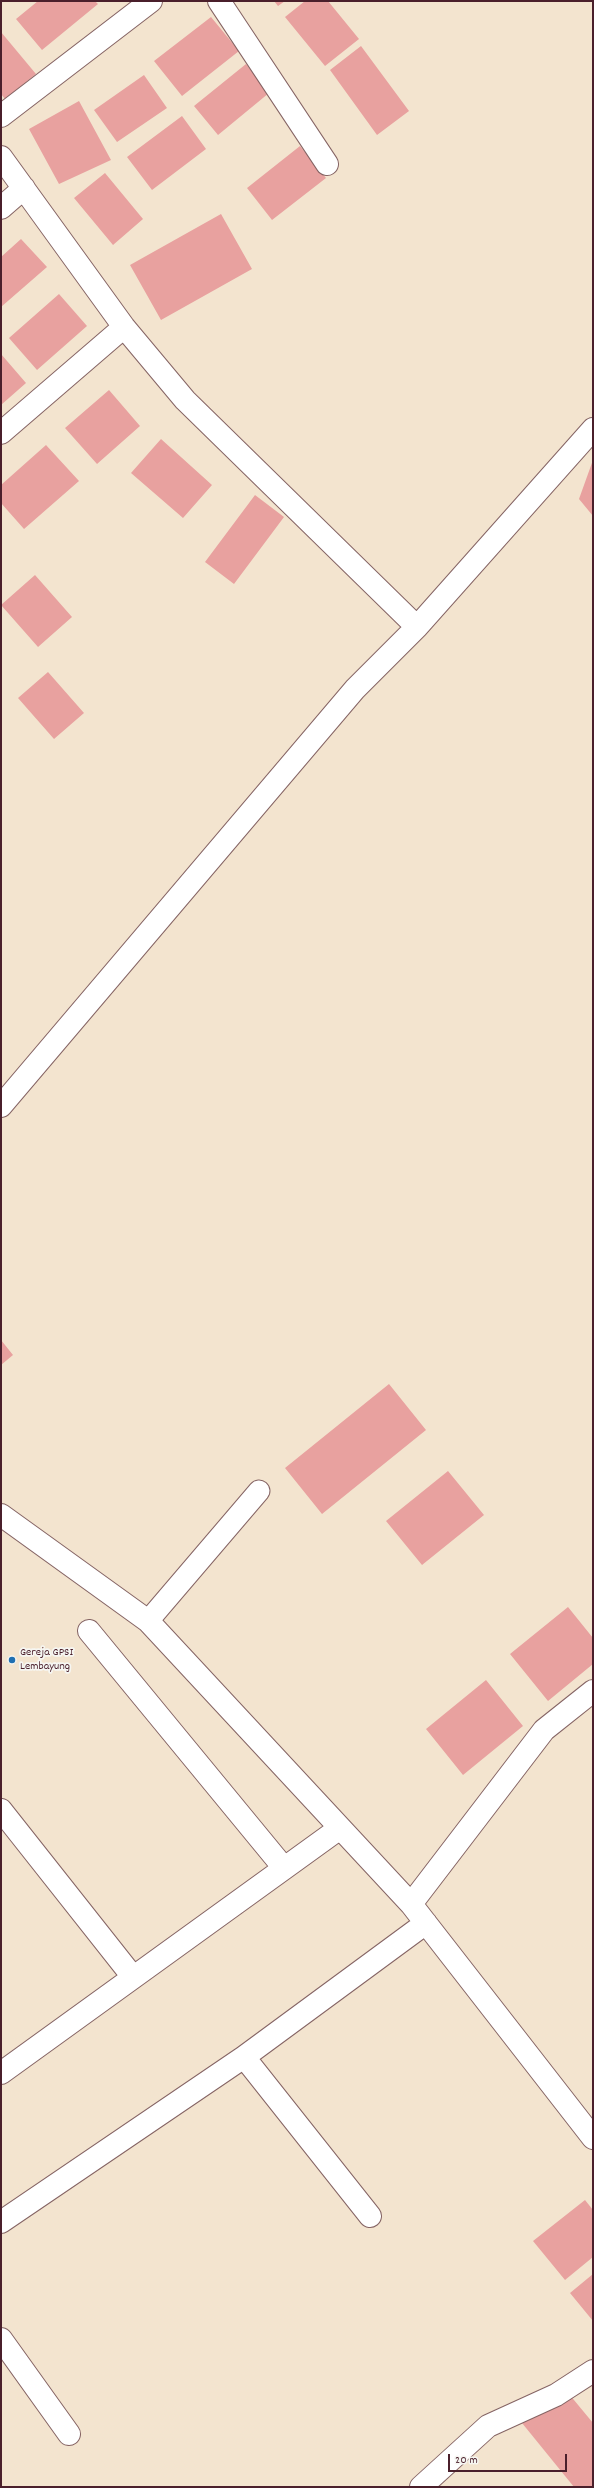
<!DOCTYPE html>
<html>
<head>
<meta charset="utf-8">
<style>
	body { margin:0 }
	#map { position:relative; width:594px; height:2488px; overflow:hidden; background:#f3e4cf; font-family:Dekko,sans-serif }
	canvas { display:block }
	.frame { position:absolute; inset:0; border:2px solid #4a1f2b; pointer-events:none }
	.scale { position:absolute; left:448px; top:2454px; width:119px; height:18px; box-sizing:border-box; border:2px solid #4a1f2b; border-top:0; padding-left:5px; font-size:12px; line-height:14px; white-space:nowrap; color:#4a1f2b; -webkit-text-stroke:3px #f6f6f2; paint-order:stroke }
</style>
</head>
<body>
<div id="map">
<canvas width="594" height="2488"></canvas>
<div class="frame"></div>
<div class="scale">20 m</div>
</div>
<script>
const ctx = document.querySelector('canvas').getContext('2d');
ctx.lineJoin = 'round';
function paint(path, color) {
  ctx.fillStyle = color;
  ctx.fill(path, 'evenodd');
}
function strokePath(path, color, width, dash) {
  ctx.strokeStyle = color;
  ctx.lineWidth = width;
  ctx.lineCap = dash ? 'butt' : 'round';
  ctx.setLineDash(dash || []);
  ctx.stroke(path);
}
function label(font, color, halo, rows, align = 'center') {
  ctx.font = font + ' Dekko,sans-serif';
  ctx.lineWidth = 3.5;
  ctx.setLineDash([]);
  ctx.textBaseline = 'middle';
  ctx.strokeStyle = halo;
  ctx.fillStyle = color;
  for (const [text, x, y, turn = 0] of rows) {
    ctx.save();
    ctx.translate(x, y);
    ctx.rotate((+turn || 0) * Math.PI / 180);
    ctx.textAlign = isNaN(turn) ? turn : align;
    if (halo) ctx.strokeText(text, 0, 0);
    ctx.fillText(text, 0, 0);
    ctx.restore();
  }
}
paint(new Path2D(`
	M38 1H95L98 4 42 50 16 19Z
	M274 1H285L278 6Z
	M305 1H328L359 39 325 66 285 17Z
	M211 17 239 51 182 96 154 61Z
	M1 32 36 74 5 99 1 94Z
	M361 46 409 111 377 135 330 70Z
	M246 64 269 93 218 135 194 106Z
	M144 75 167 108 117 142 94 110Z
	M79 101 111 160 59 184 29 129Z
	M182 116 206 149 152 190 127 157Z
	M300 146 326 178 272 220 247 188Z
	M105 173 143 219 113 245 74 198Z
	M221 214 252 269 161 320 130 265Z
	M21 239 47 267 1 307V257Z
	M59 294 87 326 37 370 9 338Z
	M1 354 26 383 1 405Z
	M109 390 140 426 97 464 65 428Z
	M161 439 212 485 183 518 131 473Z
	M46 445 79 481 24 529 1 503V485Z
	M593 460V516L579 499Z
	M255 495 284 517 234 584 205 562Z
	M35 575 72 617 38 647 1 605Z
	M48 672 84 713 54 739 18 698Z
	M1 1340 13 1355 1 1365Z
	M389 1384 426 1430 322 1514 285 1468Z
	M448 1471 484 1515 422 1565 386 1521Z
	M568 1607 593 1638V1664L548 1701 510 1654Z
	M486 1680 523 1726 463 1775 426 1729Z
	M585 2200 593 2210V2257L565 2280 533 2241Z
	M593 2274V2321L570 2293Z
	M569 2394 593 2423V2485L591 2487H574L522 2423Z`), '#e8a19f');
const service = new Path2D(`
	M148 1621 259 1491`);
const minor = new Path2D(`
	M219 1 327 164
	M1 116 151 1
	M1 157 124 327 185 400 417 627 355 689 1 1106
	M1 208 24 188
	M1 433 124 327
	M417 627 593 429
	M1 1515 148 1621 411 1904 593 2138
	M89 1631 284 1868
	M1 1810 133 1977
	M411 1904 544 1730 593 1691
	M1 2073 340 1828
	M370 2216 244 2057 426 1923
	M1 2222 244 2057
	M1 2339 69 2434
	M421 2487 488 2426 556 2395 593 2371`);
strokePath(service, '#856464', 23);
strokePath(minor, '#856464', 24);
strokePath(service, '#fff', 21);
strokePath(minor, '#fff', 22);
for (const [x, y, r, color] of [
	[12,1660,4,"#1f6fb2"]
]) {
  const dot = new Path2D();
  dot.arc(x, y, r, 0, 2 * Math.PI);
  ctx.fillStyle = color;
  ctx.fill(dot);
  strokePath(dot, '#f6f6f2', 1.5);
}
label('12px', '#4a1f2b', '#f6f6f2', [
	["Gereja GPSI",20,1653],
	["Lembayung",20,1667]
], 'left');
</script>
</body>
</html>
